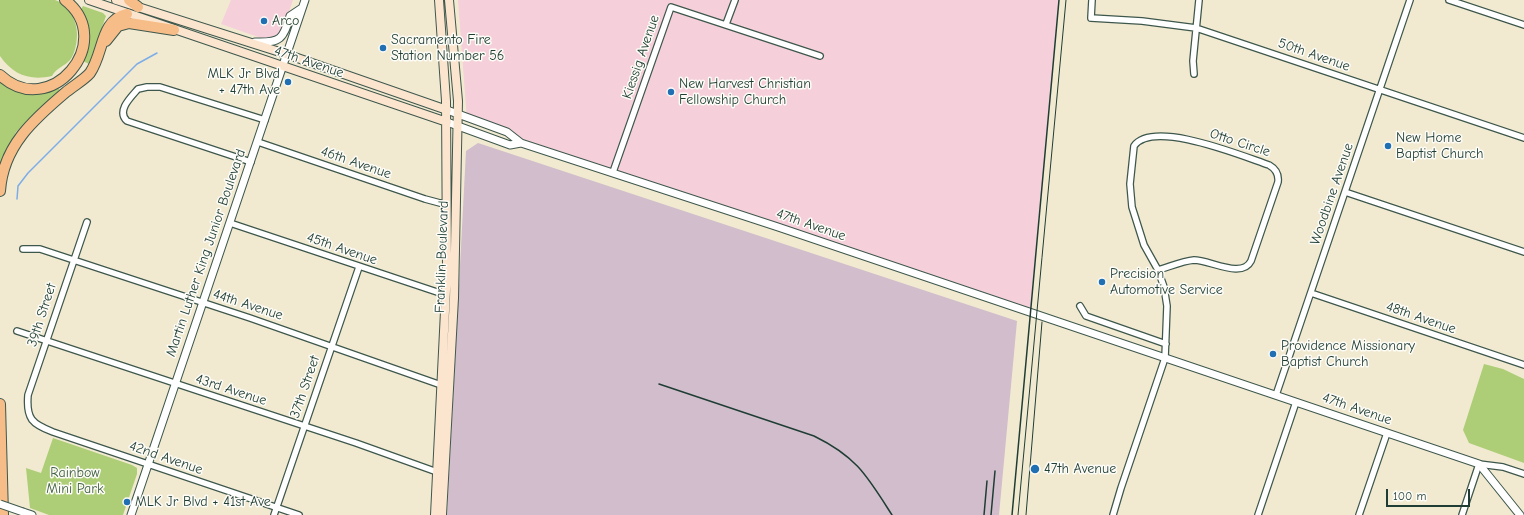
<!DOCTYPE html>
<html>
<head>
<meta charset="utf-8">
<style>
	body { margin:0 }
	#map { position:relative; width:1524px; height:515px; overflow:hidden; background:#f1ead1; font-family:"Comic Neue",sans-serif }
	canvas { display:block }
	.scale { position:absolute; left:1386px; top:489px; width:84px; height:18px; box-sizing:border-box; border:2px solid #1f3d34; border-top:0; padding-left:5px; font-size:12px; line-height:14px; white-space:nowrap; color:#1f3d34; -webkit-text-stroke:3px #fdfcf7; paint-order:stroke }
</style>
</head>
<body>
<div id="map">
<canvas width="1524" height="515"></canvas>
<div class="scale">100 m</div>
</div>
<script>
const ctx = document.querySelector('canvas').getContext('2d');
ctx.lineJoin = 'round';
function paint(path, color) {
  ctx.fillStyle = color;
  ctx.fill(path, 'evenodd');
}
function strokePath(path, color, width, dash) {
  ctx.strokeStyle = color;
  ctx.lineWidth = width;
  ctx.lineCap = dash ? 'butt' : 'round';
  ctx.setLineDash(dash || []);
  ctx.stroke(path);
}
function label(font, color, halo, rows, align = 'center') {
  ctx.font = font + ' "Comic Neue",sans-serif';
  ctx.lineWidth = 3;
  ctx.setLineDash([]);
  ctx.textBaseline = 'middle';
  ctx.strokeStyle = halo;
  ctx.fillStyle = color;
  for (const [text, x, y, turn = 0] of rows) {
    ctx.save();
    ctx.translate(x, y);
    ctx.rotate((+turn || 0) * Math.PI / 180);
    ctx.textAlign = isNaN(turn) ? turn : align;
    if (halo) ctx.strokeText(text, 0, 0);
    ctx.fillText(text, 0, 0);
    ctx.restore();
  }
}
paint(new Path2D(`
	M231 0H293L283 29 279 35 273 39H264L221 24Z
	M458 0H1059L1030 312 467 120Z`), '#f5cfda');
paint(new Path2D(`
	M478 143 1017 321 999 515H447L466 151Z`), '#d1bdcb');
paint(new Path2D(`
	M0 0C13 0 45 0 55 0 69 4 77 21 77 34 77 42 75 54 70 60 65 66 56 68 52 76 30 81 13 75 0 56Z
	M83 6 103 13 106 16 89 64 83 61C90 43 90 28 80 11Z
	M0 78 44 92 58 88 60 90 16 132 0 170Z
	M1484 364 1503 369 1524 379V463L1469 443 1463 430Z
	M53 438 132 465 137 468V474L123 515H49L30 508 26 468 41 473Z`), '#adce76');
strokePath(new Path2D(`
	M17 199 18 186 28 173 137 64 157 53`), '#7dade8', 1.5);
const minor = new Path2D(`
	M1092 0 1091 18 1142 21 1196 28 1524 138
	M1449 0 1524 25
	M726 24 735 0
	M1194 74 1193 61 1199 0
	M258 142 425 199 440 203 447 204
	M251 162 127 121C116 111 131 97 138 89L147 87H160L265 120
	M613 172 671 7 820 56
	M1345 192 1524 252
	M87 222 28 395C26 419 32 424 53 432L299 515
	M230 223 446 295
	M23 249H40L250 318 441 385
	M1311 293 1524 365
	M1080 306 1086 316 1166 344
	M17 331 356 443 437 472
	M1276 395 1410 0
	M274 515 359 267
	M1113 515 1121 488 1165 358 1167 306 1164 287 1158 270 1144 245 1132 207 1130 184 1134 146C1153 119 1242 156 1269 165 1276 169 1279 174 1278 182L1251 261C1242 279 1210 260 1194 260 1182 261 1169 267 1158 270
	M1258 515 1296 402
	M1359 515 1387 433
	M1462 515 1479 464 1503 467 1524 474`);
const tertiary = new Path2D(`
	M255 42C281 43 283 39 290 16L302 8
	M447 110 507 132 521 143 778 227 1479 464 1520 515
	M447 122 510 145 521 143
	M23 512 32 515
	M131 515 305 0`);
const secondary = new Path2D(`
	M89 0 447 122
	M116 0 286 54 447 110
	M435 515 447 270 446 101 439 0
	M442 515 454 298 458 101 449 0`);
const motorway = new Path2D(`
	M129 0 138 7
	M106 41 118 26 129 23 174 30
	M0 75C50 122 118 41 65 0
	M0 191C3 146 34 119 66 92 73 86 84 80 90 73 104 53 100 20 127 14
	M0 404 3 515`);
strokePath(minor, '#3e574c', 8);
strokePath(tertiary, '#3e574c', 9);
strokePath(secondary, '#3e574c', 10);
strokePath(motorway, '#3e574c', 12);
strokePath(minor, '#fff', 5.5);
strokePath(tertiary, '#fff', 7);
strokePath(secondary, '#fce5cf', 8);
strokePath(motorway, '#f7bd88', 10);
strokePath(new Path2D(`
	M1018 515 1066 0
	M1026 515 1042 322`), '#1f3d34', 1);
strokePath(new Path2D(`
	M659 384 814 436C857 457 867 476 892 515
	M984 515 987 481
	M991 515 995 471
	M1012 515 1059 0`), '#1f3d34', 1.5);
const tertiaryBridge = new Path2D(`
	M0 504 23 512`);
strokePath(tertiaryBridge, '#3e574c', 9, []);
strokePath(tertiaryBridge, '#fff', 7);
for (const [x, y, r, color] of [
	[264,21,4,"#1f6fb2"],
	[383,48,4,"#1f6fb2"],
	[288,82,4,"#1f6fb2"],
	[671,92,4,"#1f6fb2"],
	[1388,146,4,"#1f6fb2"],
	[1102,282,4,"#1f6fb2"],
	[1273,354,4,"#1f6fb2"],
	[1035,469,5,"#1f6fb2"],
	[127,502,4,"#1f6fb2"]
]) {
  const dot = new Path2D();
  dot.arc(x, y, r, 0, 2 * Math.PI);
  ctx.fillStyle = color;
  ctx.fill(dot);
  strokePath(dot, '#fdfcf7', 1.5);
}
label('14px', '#1f3d34', '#fdfcf7', [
	["Arco",272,21],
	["Sacramento Fire",391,40],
	["Station Number 56",391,56],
	["MLK Jr Blvd",280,74,"right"],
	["+ 47th Ave",280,90,"right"],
	["New Harvest Christian",679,84],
	["Fellowship Church",679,100],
	["New Home",1396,138],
	["Baptist Church",1396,154],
	["Precision",1110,274],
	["Automotive Service",1110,290],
	["Providence Missionary",1281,346],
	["Baptist Church",1281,362],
	["47th Avenue",1044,469],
	["MLK Jr Blvd + 41st Ave",135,502]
], 'left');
label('14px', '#1f3d34', '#fdfcf7', [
	["50th Avenue",1314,55,19],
	["Kiessig Avenue",641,57,-71],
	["47th Avenue",309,62,19],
	["Otto Circle",1240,143,18],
	["46th Avenue",356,163,19],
	["Woodbine Avenue",1332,194,-71],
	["47th Avenue",811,225,19],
	["45th Avenue",342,249,19],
	["Martin Luther King Junior Boulevard",206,253,-71],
	["Franklin Boulevard",442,257,-88],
	["44th Avenue",248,305,18],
	["39th Street",42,315,-72],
	["48th Avenue",1421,318,19],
	["37th Street",305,387,-71],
	["43rd Avenue",231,390,18],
	["47th Avenue",1357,409,19],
	["42nd Avenue",166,458,19]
]);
label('14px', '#426144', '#fdfcf7', [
	["Rainbow",75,473],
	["Mini Park",75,489]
]);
</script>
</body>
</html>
